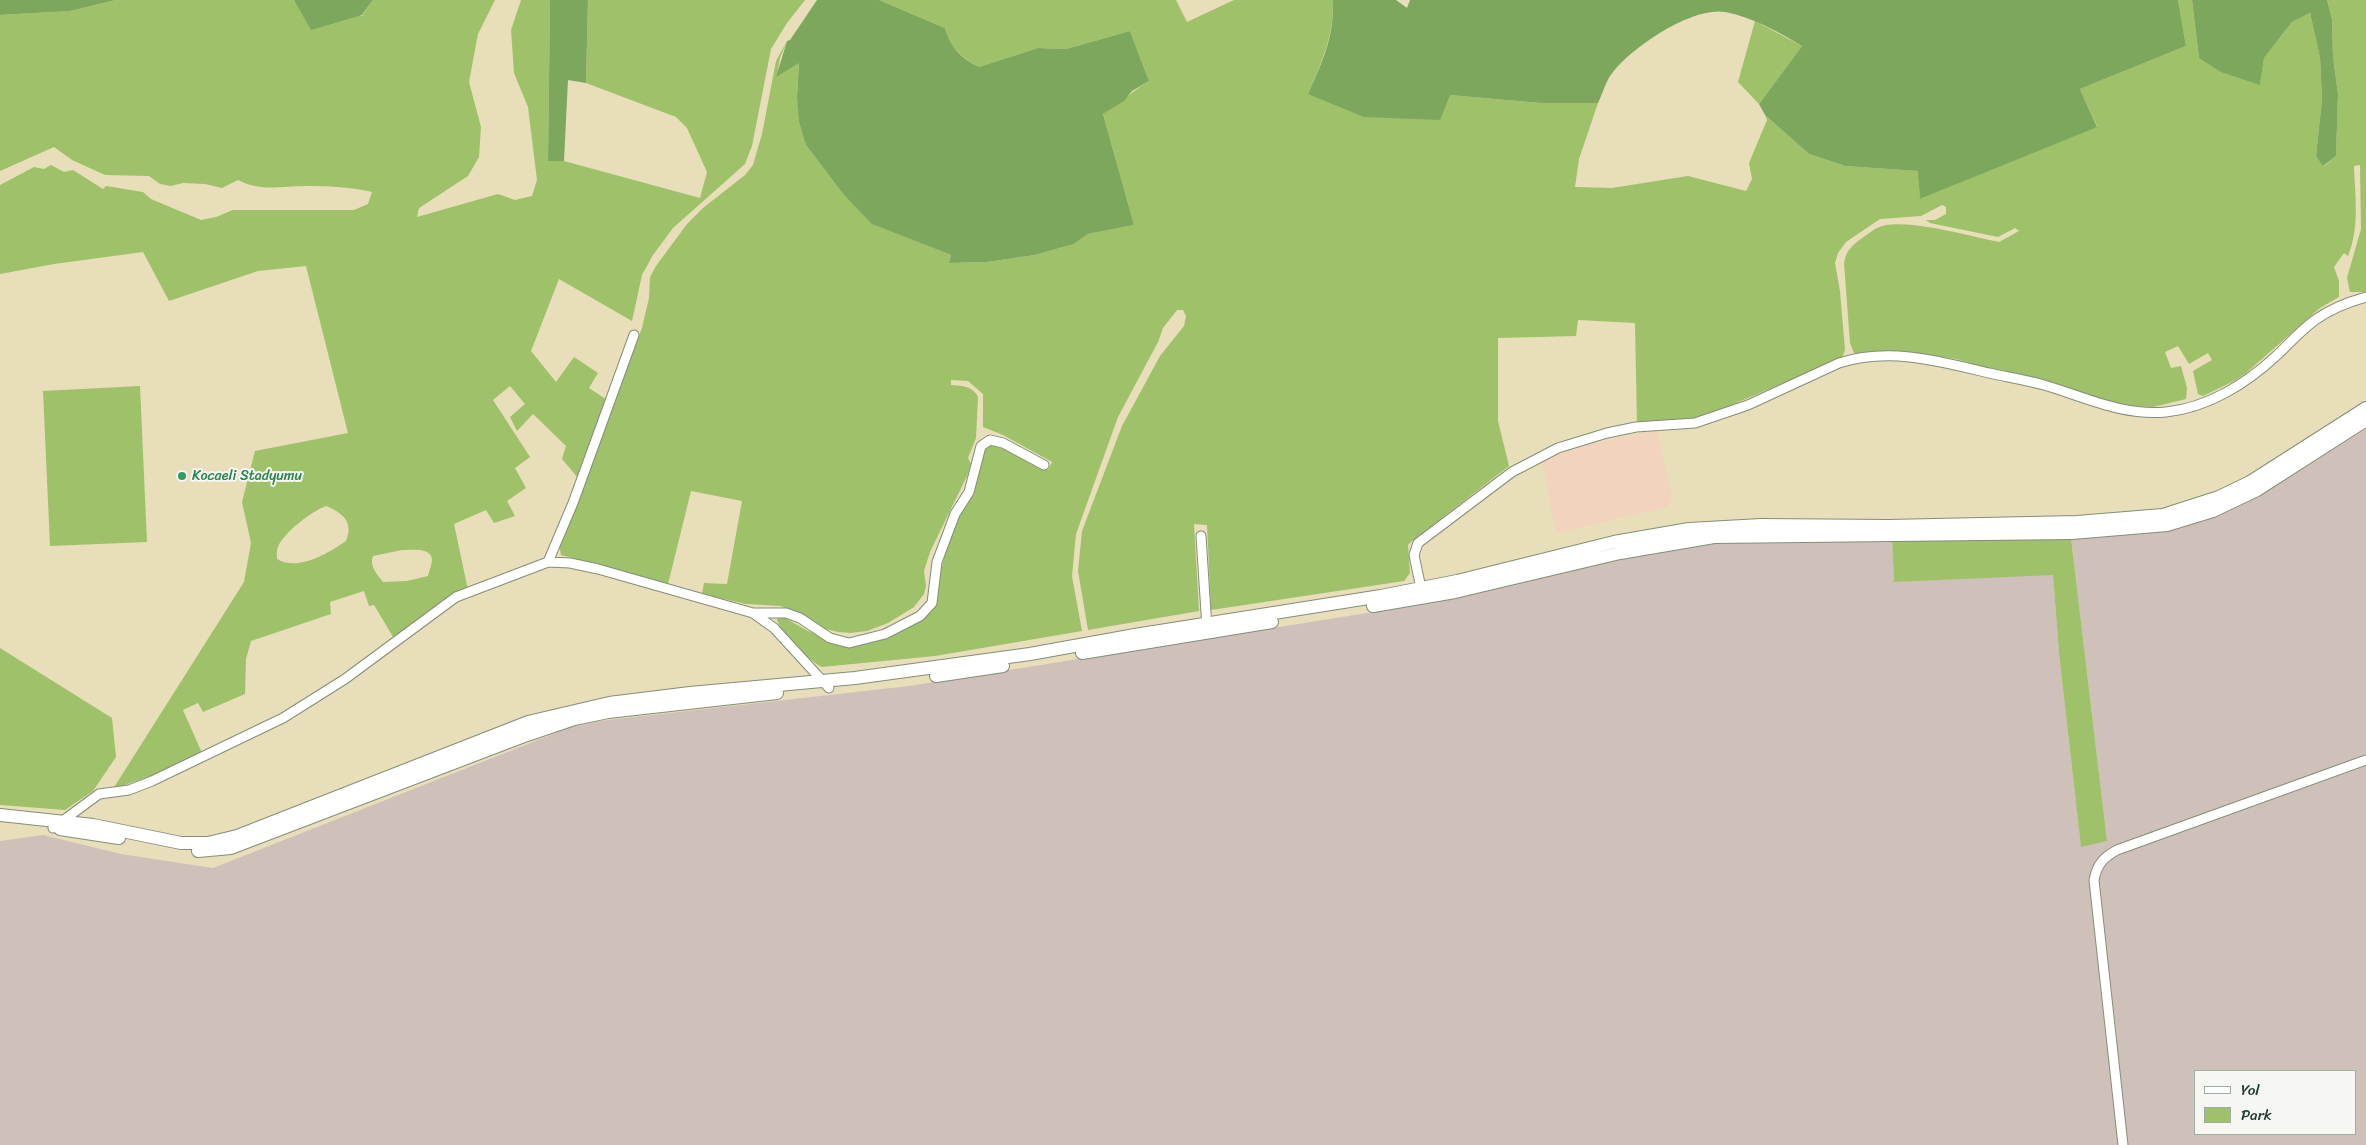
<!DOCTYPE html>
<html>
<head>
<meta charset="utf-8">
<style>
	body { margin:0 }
	#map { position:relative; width:2366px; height:1145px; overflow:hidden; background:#e8deba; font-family:Sriracha,sans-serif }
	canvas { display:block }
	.legend { position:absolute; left:2194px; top:1070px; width:162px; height:65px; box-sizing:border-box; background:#f6f6f2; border:1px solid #a0aca6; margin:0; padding:6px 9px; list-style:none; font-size:15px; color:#1f3d34 }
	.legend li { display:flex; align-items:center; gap:10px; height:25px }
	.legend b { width:25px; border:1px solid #a0aca6 }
</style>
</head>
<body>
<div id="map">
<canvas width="2366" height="1145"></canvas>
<ul class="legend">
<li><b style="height:6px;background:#fff"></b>Yol</li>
<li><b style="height:14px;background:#9ec16a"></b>Park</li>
</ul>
</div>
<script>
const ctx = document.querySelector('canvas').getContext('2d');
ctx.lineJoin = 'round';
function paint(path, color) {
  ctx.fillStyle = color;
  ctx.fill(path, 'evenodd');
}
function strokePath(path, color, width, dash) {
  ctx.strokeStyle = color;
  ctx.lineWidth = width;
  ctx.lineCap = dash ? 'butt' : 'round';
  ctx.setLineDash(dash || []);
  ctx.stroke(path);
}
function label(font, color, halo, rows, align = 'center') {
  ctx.font = font + ' Sriracha,sans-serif';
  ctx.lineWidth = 4;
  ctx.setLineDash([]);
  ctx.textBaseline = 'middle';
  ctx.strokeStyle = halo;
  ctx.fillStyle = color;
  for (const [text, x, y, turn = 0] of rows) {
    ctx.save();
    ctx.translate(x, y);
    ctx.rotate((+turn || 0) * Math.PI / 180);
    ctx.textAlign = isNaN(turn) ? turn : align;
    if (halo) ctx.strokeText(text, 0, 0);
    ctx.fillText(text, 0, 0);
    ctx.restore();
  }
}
paint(new Path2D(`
	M1656 429 1672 495 1670 504 1668 507 1556 533 1542 461 1580 447Z`), '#f2d4be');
paint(new Path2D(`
	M2366 424V1145H0V841L43 835 121 854 213 868 581 723 909 686 1411 606 1455 592 1699 541 1892 538 1894 582 2053 574 2059 653 2081 846 2107 841 2071 538 2156 531ZM2195 1071H2355V1134H2195Z`), '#cfc0ba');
paint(new Path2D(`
	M116 0H294L295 2 362 16 373 0H495L478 34 469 82 481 127 479 157 468 176 419 208 417 217 498 194 515 200 532 196 537 180 528 107 514 73 511 30 521 0H550L548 161H564L700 198 707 172 687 128 676 117 586 83 588 0H805L787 23 771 49 752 146 745 164 673 228 653 255 642 275 632 321 559 279 531 351 556 382 574 357 598 373 589 388 607 400 578 478 562 459 566 446 533 414 517 431 510 417 525 404 510 386 493 400 530 457 515 468 526 488 507 501 515 516 494 523 486 510 454 524 468 590 395 640 374 605 369 606 364 591 330 602 331 614 251 641 246 659 245 694 203 712 198 703 183 710 202 753 163 772 113 789 244 582 251 543 242 502 255 451 348 433 306 266 258 271 169 301 143 252 54 264 0 274V185L34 167 44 169 51 165 64 172 73 170 103 189 106 186 143 192 151 199 201 220 216 217 233 210H354L368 204 372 192C352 187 327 186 306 186 282 186 261 192 238 180L222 188 205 184 183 183 171 186 160 184 149 176 105 175 72 160 54 147 0 171V15L70 11ZM326 506C343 513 354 522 346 541 329 553 297 572 277 559 277 555 276 551 278 547 283 533 312 511 326 506ZM402 550C411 550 432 547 432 560 432 564 429 571 428 576L407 581 383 582C377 574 369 566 373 556Z
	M879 0H1176L1187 22 1234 0H1333C1334 36 1322 61 1308 94L1450 95 1540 103H1598L1579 159 1575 187 1612 188 1688 176 1746 191 1752 179 1749 163 1767 120 1765 115 1809 154 1845 166 1919 171 1920 199 2097 126 2080 89 2186 46 2178 0H2192L2199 58 2260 84 2264 58 2292 22 2310 13 2320 58 2322 99 2316 156 2324 166 2336 156 2338 95 2333 56 2332 19 2327 0H2366V292H2350L2347 278 2361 229 2360 165 2354 166C2355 196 2360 227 2348 256L2344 253 2334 267 2339 281V297L2320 308 2246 373 2234 381 2203 396 2198 394 2193 371 2212 360 2208 353 2189 364 2178 346 2165 352 2171 368 2181 366 2187 388 2186 399 2153 407 2125 406 1956 359 1908 352 1854 353 1850 343 1844 263C1846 252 1850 248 1858 241 1864 237 1871 231 1877 228 1901 216 1971 237 1999 242L2019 231 2015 228 1998 237 1930 223 1926 220H1935L1946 214V207L1942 205 1921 216 1880 219 1846 242 1838 253 1835 263 1840 291 1845 350 1842 358 1722 409 1684 421 1637 424 1635 323 1578 320 1576 336 1498 338V421L1509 466 1412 541 1408 545 1410 573 1404 581 1211 610 1207 525 1194 524 1199 611 1088 630 1078 571 1082 531 1122 426 1160 356 1184 326 1186 316 1183 310H1177L1163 328 1158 342 1118 417 1076 534 1072 576 1082 631 935 656 822 667C811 663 776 628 777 618L783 617 808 631 839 644 882 635 933 603 948 542 983 447 987 444 1001 445 1048 470 1052 462 1003 435 983 427V394L968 381 951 380V385C962 386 973 386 978 397L976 438 968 458 971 464 967 476 930 552 924 571 926 586 924 594 914 607 888 623 867 631 850 633 838 632 818 627 781 606 746 604 702 594 704 583 727 584 742 501 691 491 668 584 561 555 559 544 642 328 649 298 650 277 656 266 687 224 703 208 745 175 753 165 762 134 776 61 787 41 780 58 777 76 799 62 797 97 806 145 843 194 873 224 951 255 949 263 987 262 1035 255 1074 244 1088 234 1134 225 1103 114C1120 104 1132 91 1149 81L1130 31 1066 49 1038 48 979 67C961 57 951 48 945 28Z
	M1755 21 1802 46 1759 104 1738 82Z
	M140 386 147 542 50 546 43 391Z
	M1892 538H2071L2107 841 2081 847 2059 653 2053 575 1894 582Z
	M0 648 112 718 116 757 93 791 65 810 0 805Z`), '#9ec16a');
paint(new Path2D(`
	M0 0H116L70 11 0 15Z
	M294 0H373L362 15 311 30Z
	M550 0H588L586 83 568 80 564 161H548Z
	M817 0H879L945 28C951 48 961 58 979 67L1038 48 1066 49 1130 31 1149 81 1132 91 1124 101 1103 114 1134 225 1088 234 1074 244 1035 255 987 262 949 263 951 255 872 224 843 194 806 145 799 121 797 97 799 63 776 77 787 41 790 40Z
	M1333 0H1396L1407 8 1410 0H2178L2186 46 2080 89 2097 127 1920 199 1918 171 1845 166 1809 154 1765 115 1759 104 1802 46C1779 32 1752 17 1725 12 1693 6 1632 47 1613 72 1606 80 1603 93 1598 103H1540L1450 95 1440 120 1364 117 1308 94C1323 60 1334 38 1333 0Z
	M2192 0H2327L2332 19 2333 56 2338 95 2336 156 2323 166 2316 156 2322 99 2320 58 2310 13 2292 22 2264 58 2260 85 2221 72 2199 58Z`), '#7ea75e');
const street = new Path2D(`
	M1201 536 1207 628
	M548 562 570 563 598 569 753 613 774 628 829 688
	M1422 593 1414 555 1418 543 1512 472 1558 448 1607 433 1636 427 1695 423 1748 405 1839 363C1890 347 1939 361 1989 373 2007 377 2026 380 2044 385 2085 397 2122 416 2166 412 2207 408 2246 384 2276 356 2289 344 2300 331 2315 320 2330 309 2348 302 2366 297
	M753 613H786L800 618 830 638 849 643 885 634 920 616 932 603 937 562 955 514 969 492 981 446 990 440 1003 443 1044 465
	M53 828 99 794 129 790 152 781 283 718 345 679 456 597 548 562 573 503 634 335
	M2123 1145 2094 880C2097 864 2104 857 2117 850L2366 760`);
const secondary = new Path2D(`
	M1373 606 1455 592 1620 553 1714 537 2072 533 2167 525 2213 511 2257 490 2366 420
	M1082 653 1272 622
	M936 676 1003 666
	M0 815 93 825 181 843H208L237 836 528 722 609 703 690 693 855 678 1030 654 1135 635 1381 596 1457 581 1614 542 1689 529 1761 525 1888 526 2077 522 2163 515 2219 497 2250 482 2366 408
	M60 829 119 838
	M198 851 231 848 527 735 574 719 608 712 777 693`);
strokePath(street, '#848e77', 11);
strokePath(secondary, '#848e77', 14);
strokePath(street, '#fff', 9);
strokePath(secondary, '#fff', 12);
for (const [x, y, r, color] of [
	[182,476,5,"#2e9e5b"]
]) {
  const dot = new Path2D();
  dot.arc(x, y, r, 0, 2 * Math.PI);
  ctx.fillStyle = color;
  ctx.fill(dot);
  strokePath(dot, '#f6f6f2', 2);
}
label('14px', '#27864d', '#f6f6f2', [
	["Kocaeli Stadyumu",192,476]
], 'left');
</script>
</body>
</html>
